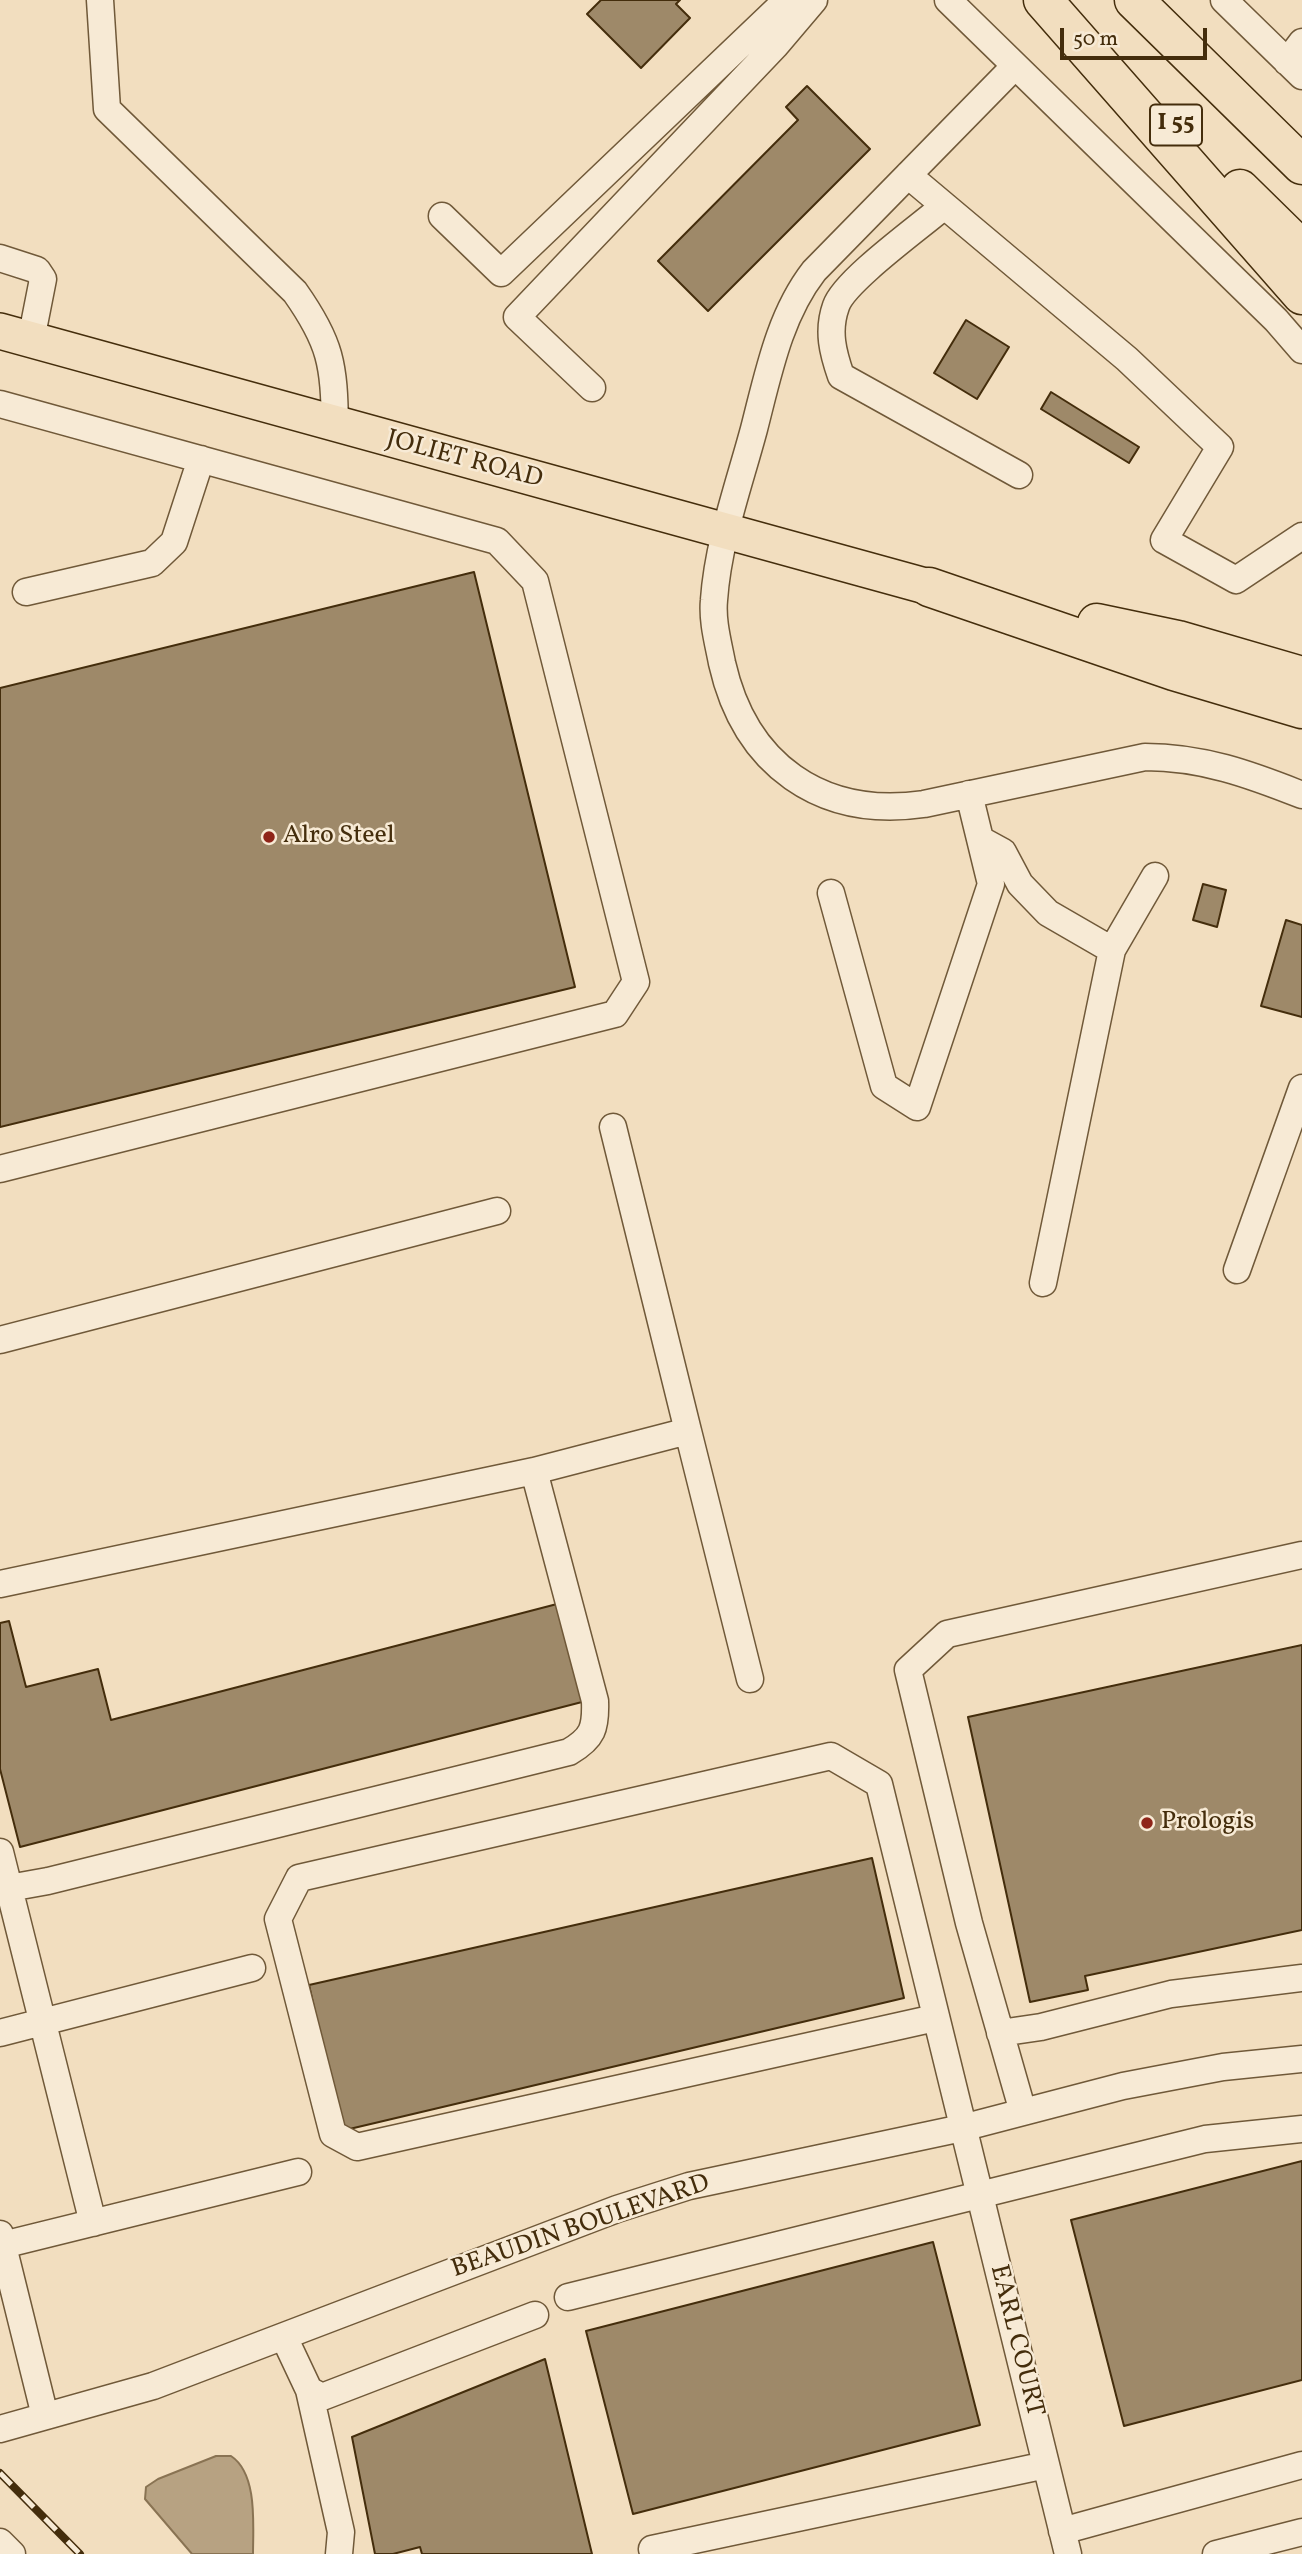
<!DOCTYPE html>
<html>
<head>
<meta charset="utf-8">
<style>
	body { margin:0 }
	#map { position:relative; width:1302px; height:2554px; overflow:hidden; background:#f2debf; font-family:Vollkorn,serif }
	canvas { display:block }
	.scale { position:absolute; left:1060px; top:28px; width:147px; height:32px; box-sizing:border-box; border:4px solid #442d0c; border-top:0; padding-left:9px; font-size:21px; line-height:24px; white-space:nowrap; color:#442d0c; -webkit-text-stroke:5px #f7ead5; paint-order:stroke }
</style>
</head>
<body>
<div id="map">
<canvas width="1302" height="2554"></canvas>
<div class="scale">50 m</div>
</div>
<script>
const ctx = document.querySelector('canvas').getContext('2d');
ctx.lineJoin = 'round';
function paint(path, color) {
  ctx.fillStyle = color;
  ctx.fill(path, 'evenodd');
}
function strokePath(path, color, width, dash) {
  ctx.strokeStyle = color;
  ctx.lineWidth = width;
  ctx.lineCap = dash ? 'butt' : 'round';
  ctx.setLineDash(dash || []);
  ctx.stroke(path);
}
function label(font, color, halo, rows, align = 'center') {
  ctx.font = font + ' Vollkorn,serif';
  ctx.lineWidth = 5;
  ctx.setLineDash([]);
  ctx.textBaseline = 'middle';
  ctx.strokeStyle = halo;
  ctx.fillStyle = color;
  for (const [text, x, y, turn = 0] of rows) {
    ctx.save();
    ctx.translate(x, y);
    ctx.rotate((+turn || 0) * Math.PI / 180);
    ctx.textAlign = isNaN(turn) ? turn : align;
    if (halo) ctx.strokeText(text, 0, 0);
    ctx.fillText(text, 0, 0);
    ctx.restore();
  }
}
const water = new Path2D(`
	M216 2456H231C258 2474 253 2525 253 2554H192L145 2499 146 2487 158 2479Z`);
paint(water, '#b7a282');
strokePath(water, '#897353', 2);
const building = new Path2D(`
	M601 0H680L676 4 690 18 641 68 587 14Z
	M807 86 870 149 708 311 658 261 798 120 786 107Z
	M966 320 1009 347 977 399 934 373Z
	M1051 392 1139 447 1129 463 1041 409Z
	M474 572 575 987 0 1127V688Z
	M1203 884 1226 890 1217 927 1193 920Z
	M1286 920 1302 925V1017L1261 1006Z
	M557 1604 582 1702 20 1847 0 1769V1623L9 1621 26 1687 98 1669 111 1720Z
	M1302 1645V1930L1085 1976 1088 1990 1030 2002 968 1717Z
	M872 1858 904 1998 341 2131 309 1985Z
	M1302 2161V2380L1124 2426 1071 2220Z
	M933 2242 980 2425 633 2514 586 2331Z
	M545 2359 592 2554H422L420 2547 393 2554H375L352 2437Z`);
paint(building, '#9e8969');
strokePath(building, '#442d0c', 2);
const minor = new Path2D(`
	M100 0 107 109 295 292C331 343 334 364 335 426
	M948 0 1276 320 1302 350
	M1224 0 1302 76
	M1287 62 1302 42
	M1015 66 814 271C779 316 768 375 754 429 739 485 718 542 714 600 712 621 718 642 722 663 745 765 821 819 924 804L1145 757C1202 757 1249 774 1302 795
	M908 175 1127 359 1220 447 1164 540 1236 580 1302 536
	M944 206C921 226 844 281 836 306 827 331 833 353 841 376L1019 475
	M442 216 501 273 787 0
	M0 258 37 270 43 279 31 340
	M592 388 517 317 775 46 814 0
	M0 404 497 541 535 581 636 982 615 1014 0 1169
	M26 592 152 563 174 542 201 459
	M981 840 1003 852 1020 884 1048 913 1112 950
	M831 893 884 1086 917 1107 991 884 969 794
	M1237 1270 1302 1088
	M1043 1283 1112 950 1155 876
	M0 1340 497 1211
	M688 1431 750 1679
	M534 1471 688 1431 613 1127
	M0 1584 534 1471 595 1701C596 1728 593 1738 569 1752L48 1881 9 1888 0 1852
	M9 1888 93 2223
	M935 2018 357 2147 333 2134 278 1919 299 1878 831 1756 879 1784 1068 2554
	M0 2033 252 1968
	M1000 2033 1041 2027 1171 1994 1302 1978
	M1023 2112 969 1923 908 1670 947 1634 1302 1555
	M0 2234 45 2416
	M3 2245 298 2172
	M568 2297 1205 2139 1302 2129
	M284 2337 309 2390 341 2532 339 2554
	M309 2390 322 2397 535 2315
	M0 2429 153 2386 617 2209 689 2186 962 2128 1123 2086 1223 2067 1302 2059
	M1062 2531 1302 2465
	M0 2542 12 2554
	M652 2549 1046 2465
	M1216 2554 1302 2532`);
const major = new Path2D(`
	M0 331 929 587`);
const highway = new Path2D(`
	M1043 0 1302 295
	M1134 0 1302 165
	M1240 189 1302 250
	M929 587 1174 671 1302 709
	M1097 623 1178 640 1302 676`);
strokePath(minor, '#705939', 29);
strokePath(major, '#442d0c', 38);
strokePath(highway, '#442d0c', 41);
strokePath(minor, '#f7ead5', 26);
strokePath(major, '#f2debf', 35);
strokePath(highway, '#f2debf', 38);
const rail = new Path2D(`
	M0 2473 80 2554`);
strokePath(rail, '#442d0c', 8);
strokePath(rail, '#f7ead5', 5, [16]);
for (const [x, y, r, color] of [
	[269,837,7,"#8f2418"],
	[1147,1823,7,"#8f2418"]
]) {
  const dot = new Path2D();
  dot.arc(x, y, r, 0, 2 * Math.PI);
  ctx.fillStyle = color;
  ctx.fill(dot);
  strokePath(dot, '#f7ead5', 2.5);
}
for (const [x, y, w] of [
	[1176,125,52]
]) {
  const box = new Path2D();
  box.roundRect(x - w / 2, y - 20.5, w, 41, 5);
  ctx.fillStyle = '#f7ead5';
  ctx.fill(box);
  strokePath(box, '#442d0c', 2);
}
label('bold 24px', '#442d0c', null, [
	["I 55",1176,125]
]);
label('26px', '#442d0c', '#f7ead5', [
	["JOLIET ROAD",464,461,15],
	["BEAUDIN BOULEVARD",581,2228,-19],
	["EARL COURT",1015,2341,76]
]);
label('26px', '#442d0c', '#f7ead5', [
	["Alro Steel",283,837],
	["Prologis",1161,1823]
], 'left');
</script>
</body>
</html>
